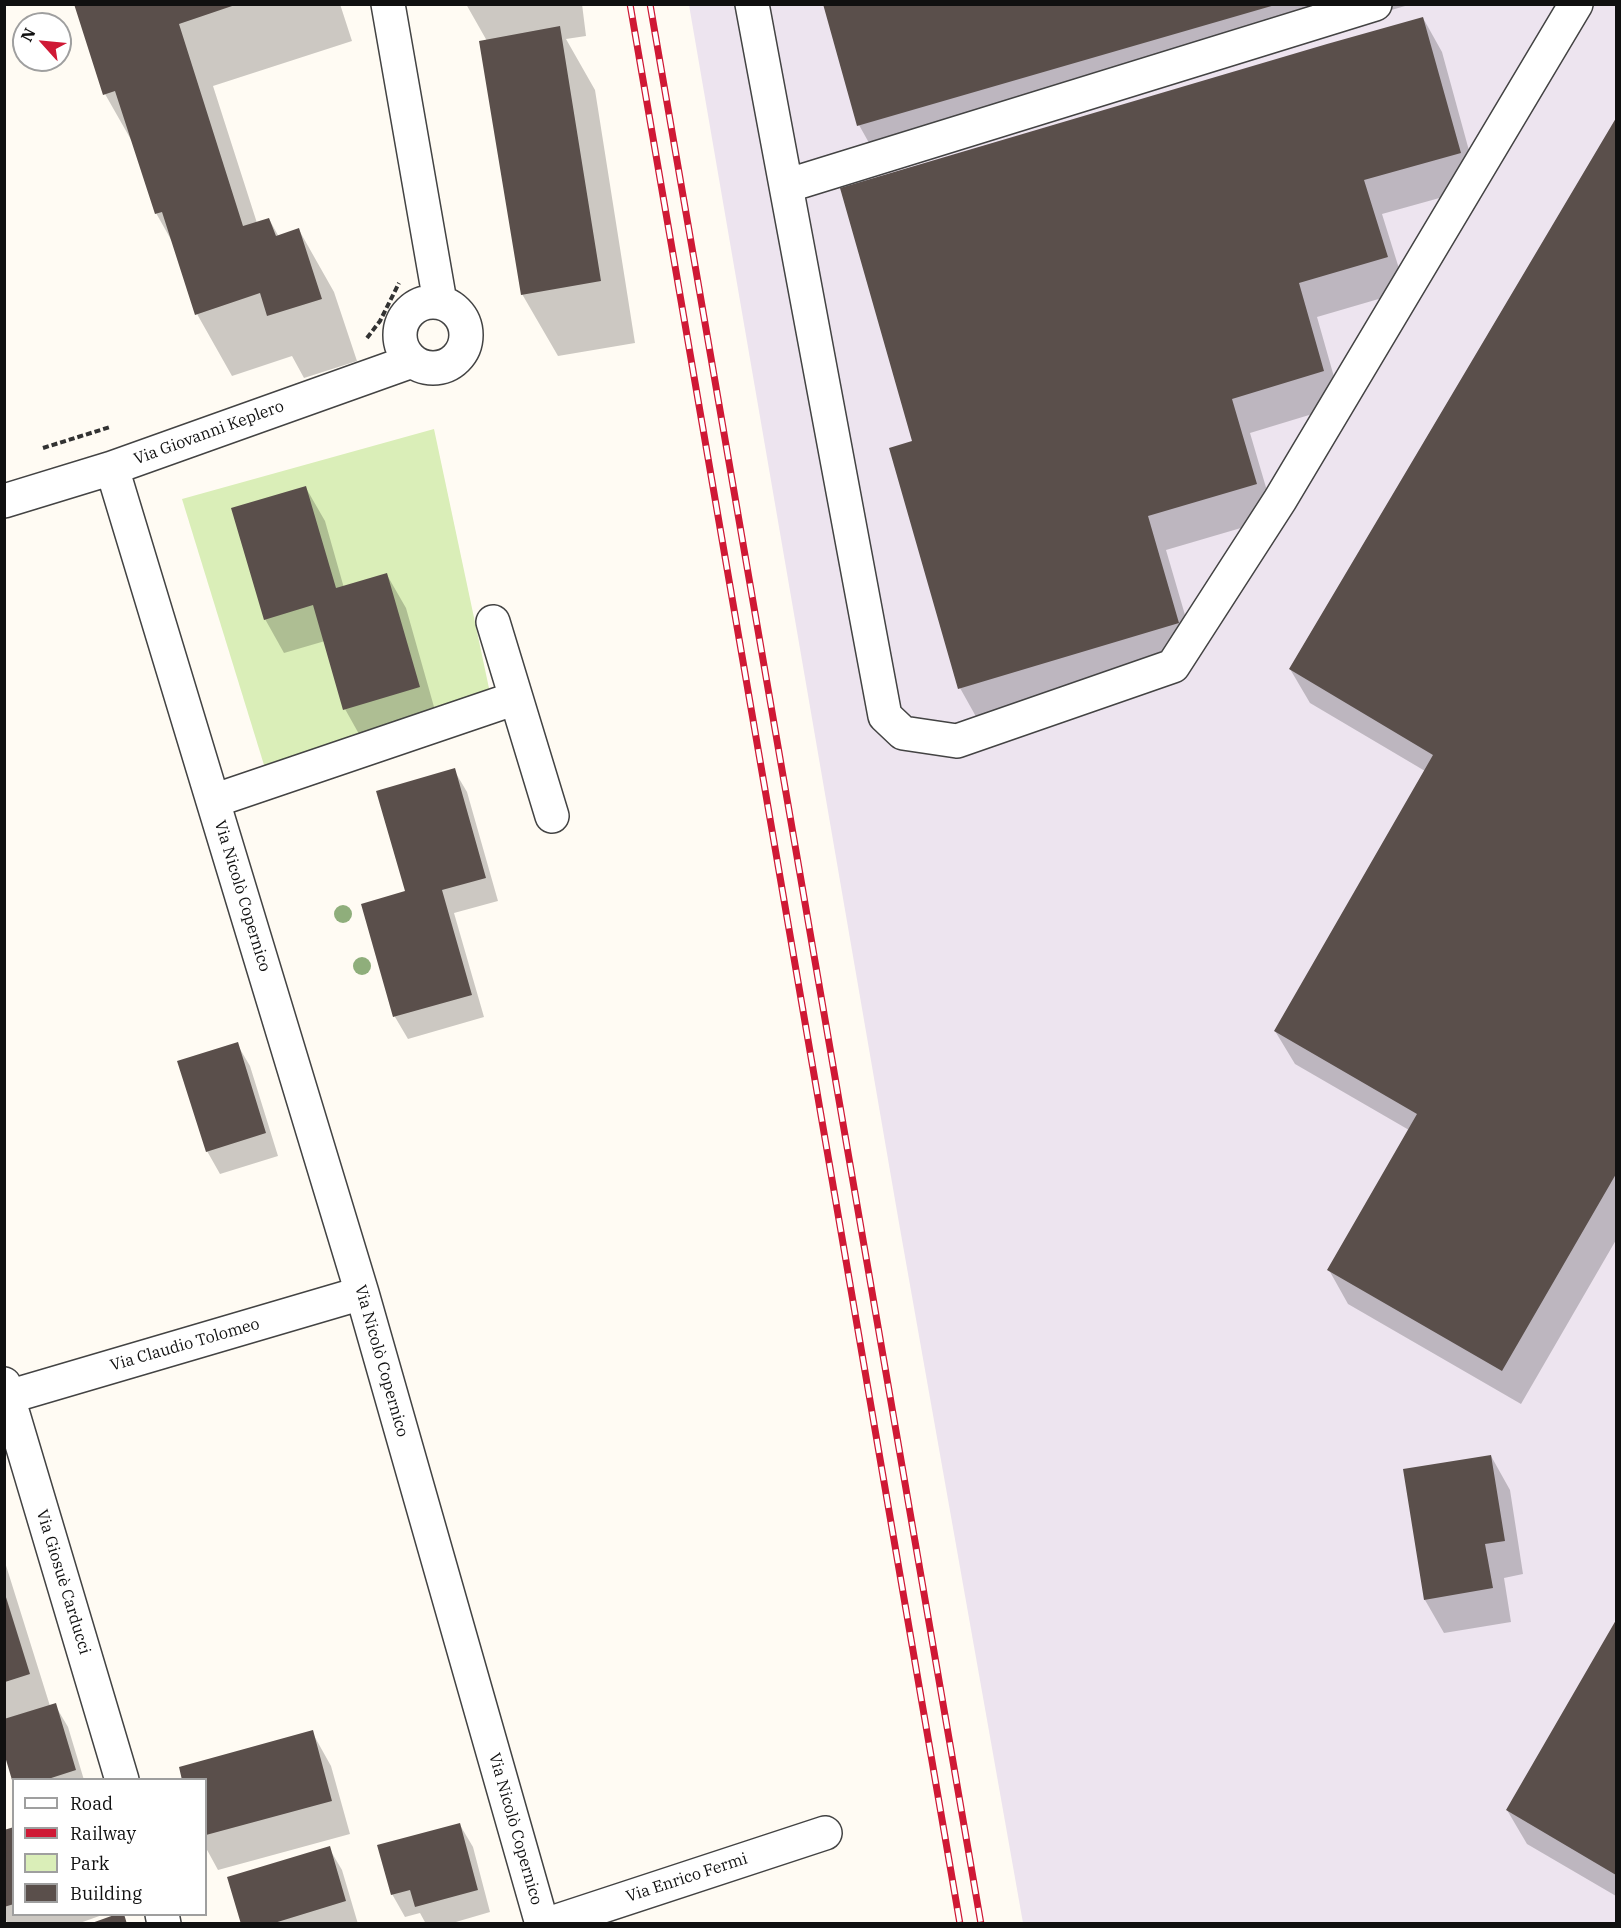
<!DOCTYPE html>
<html>
<head>
<meta charset="utf-8">
<style>
	body { margin:0 }
	#map { position:relative; width:1621px; height:1928px; overflow:hidden; background:#fffbf3; font-family:"IBM Plex Serif",serif }
	canvas { display:block }
	.frame { position:absolute; inset:0; border:6px solid #101010; pointer-events:none }
	.legend { position:absolute; left:12px; top:1778px; width:195px; height:138px; box-sizing:border-box; background:#fff; border:2px solid #9f9f9f; margin:0; padding:8px 10px; list-style:none; font-size:18px; color:#101010 }
	.legend li { display:flex; align-items:center; gap:12px; height:30px }
	.legend b { width:30px; border:2px solid #9f9f9f }
	.north { position:absolute; left:12px; top:12px; width:60px; height:60px; box-sizing:border-box; background:#fff; border:2px solid #9f9f9f; border-radius:50%; rotate:297deg; font-size:16px; font-weight:700; line-height:24px; text-align:center; color:#101010 }
	.north::after { content:''; display:block; margin:auto; width:21px; height:27px; background:#cf1935; clip-path:polygon(50% 0,100% 100%,50% 72%,0 100%) }
</style>
</head>
<body>
<div id="map">
<canvas width="1621" height="1928"></canvas>
<div class="frame"></div>
<ul class="legend">
<li><b style="height:8px;background:#fff"></b>Road</li>
<li><b style="height:8px;background:#cf1935"></b>Railway</li>
<li><b style="height:16px;background:#daeeb8"></b>Park</li>
<li><b style="height:16px;background:#5a4f4b"></b>Building</li>
</ul>
<div class="north">N</div>
</div>
<script>
const ctx = document.querySelector('canvas').getContext('2d');
ctx.lineJoin = 'round';
function paint(path, color) {
  ctx.fillStyle = color;
  ctx.fill(path, 'evenodd');
}
function strokePath(path, color, width, dash) {
  ctx.strokeStyle = color;
  ctx.lineWidth = width;
  ctx.lineCap = dash ? 'butt' : 'round';
  ctx.setLineDash(dash || []);
  ctx.stroke(path);
}
function label(font, color, halo, rows, align = 'center') {
  ctx.font = font + ' "IBM Plex Serif",serif';
  ctx.lineWidth = 6;
  ctx.setLineDash([]);
  ctx.textBaseline = 'middle';
  ctx.strokeStyle = halo;
  ctx.fillStyle = color;
  for (const [text, x, y, turn = 0] of rows) {
    ctx.save();
    ctx.translate(x, y);
    ctx.rotate((+turn || 0) * Math.PI / 180);
    ctx.textAlign = isNaN(turn) ? turn : align;
    if (halo) ctx.strokeText(text, 0, 0);
    ctx.fillText(text, 0, 0);
    ctx.restore();
  }
}
paint(new Path2D(`
	M689 5H1616V1923H1023L899 1223Z`), '#ede4ef');
paint(new Path2D(`
	M434 429 490 693 264 765 182 499Z`), '#daeeb8');
paint(new Path2D(`
	M76 4H340L352 41 213 86 257 223 269 219 279 237 299 230 334 292 357 361 304 378 292 356 232 376 197 314 174 245 156 213 134 145 105 94Z
	M466 4H582L586 36 566 39 595 90 635 343 558 356 522 294 487 41Z
	M824 4H1412L878 159 859 125Z
	M1423 18 1442 52 1479 187 1382 214 1406 291 1317 317 1342 405 1250 433 1275 518 1166 550 1197 656 979 722 960 688 914 442Z
	M1616 121V1240L1521 1404 1348 1304 1329 1270 1409 1130 1295 1064 1275 1031 1425 771 1310 703 1290 669Z
	M306 488 325 521 344 588 387 575 406 608 438 721 364 743 345 709 325 641 284 653 265 619Z
	M454 770 467 792 498 901 454 913 484 1017 408 1039 395 1017 362 905 407 892Z
	M237 1044 250 1066 278 1156 220 1174 207 1151Z
	M1491 1456 1510 1490 1523 1574 1504 1578 1511 1622 1444 1633 1425 1600Z
	M4 1559 50 1706 55 1705 68 1727 84 1780H14L4 1748Z
	M1616 1623V1896L1527 1844 1507 1810Z
	M312 1732 331 1766 350 1834 218 1870 206 1848V1780Z
	M460 1825 473 1847 490 1912 449 1924H426L420 1913 405 1917 392 1894Z
	M14 1829V1914H105L77 1924H8L4 1917V1832Z
	M329 1848 342 1870 358 1924H243Z`), '#0003');
paint(new Path2D(`
	M74 4H238L179 24 243 226 269 218 276 236 299 228 322 299 267 316 260 293 195 315 162 212 155 214 115 91 103 95Z
	M823 4H1274L1275 5 857 126Z
	M1423 17 1461 153 1364 180 1388 257 1299 283 1324 371 1232 399 1257 484 1148 516 1179 623 958 689 889 448 912 441 840 188 1327 44Z
	M560 26 601 281 521 295 479 41Z
	M1616 118V1174L1502 1371 1327 1270 1417 1114 1274 1031 1433 755 1289 669Z
	M306 486 336 588 387 573 420 687 343 710 313 605 264 620 231 508Z
	M455 768 486 878 442 890 472 995 393 1017 361 904 405 891 376 791Z
	M238 1042 266 1133 206 1152 177 1061Z
	M1491 1455 1505 1541 1485 1544 1493 1588 1424 1600 1403 1469Z
	M5 1594 30 1674 5 1682Z
	M1616 1620V1875L1506 1810Z
	M56 1703 76 1770 45 1780H12L4 1753V1719Z
	M313 1730 332 1801 206 1835V1780H182L179 1767Z
	M460 1823 478 1890 415 1907 410 1890 391 1895 377 1845Z
	M14 1827V1904L4 1907V1830Z
	M330 1846 346 1901 271 1924H241L227 1877Z
	M117 1914H124L127 1924H89Z`), '#5a4f4b');
const minor = new Path2D(`
	M388 4 440 302
	M752 4 885 716 903 733 957 741 1173 666 1280 500 1576 4
	M786 186 1375 4
	M400 335a33 33 0 1 1 66 0a33 33 0 1 1-66 0Z
	M112 468 362 1293 542 1924
	M4 501 112 468 412 361
	M493 622 552 816
	M213 801 516 698
	M4 1384 122 1780
	M8 1397 362 1293
	M162 1914 164 1924
	M548 1924 825 1833`);
strokePath(minor, '#434343', 36);
strokePath(new Path2D(`
	M367 338 380 321 399 283
	M43 448 110 427`), '#323232', 4, [6, 3]);
strokePath(minor, '#fff', 33);
const rail = new Path2D(`
	M630 4 960 1924
	M650 4 981 1924`);
strokePath(rail, '#cf1935', 7);
strokePath(rail, '#fff', 4.5, [14]);
ctx.fillStyle = '#8fae7b';
for (const [x, y] of [
	[343,914],
	[362,966]
]) {
  ctx.beginPath();
  ctx.arc(x, y, 9, 0, 2 * Math.PI);
  ctx.fill();
}
label('16px', '#101010', '#fff', [
	["Via Giovanni Keplero",209,433,-20],
	["Via Nicolò Copernico",242,896,73],
	["Via Claudio Tolomeo",185,1345,-16],
	["Via Nicolò Copernico",381,1361,74],
	["Via Giosuè Carducci",63,1582,73],
	["Via Nicolò Copernico",515,1829,74],
	["Via Enrico Fermi",687,1878,-18]
]);
</script>
</body>
</html>
